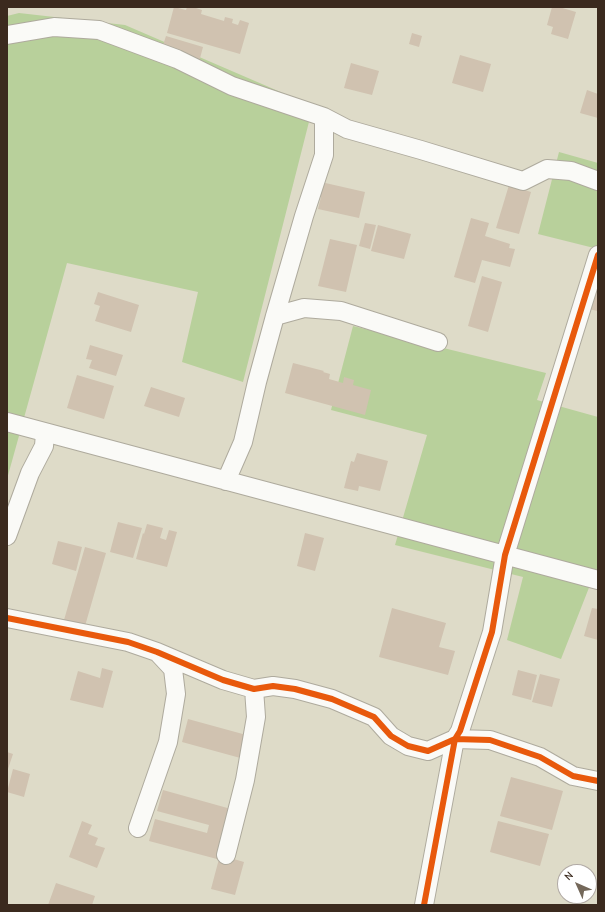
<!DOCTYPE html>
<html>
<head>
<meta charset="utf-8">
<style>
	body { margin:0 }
	#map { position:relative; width:605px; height:912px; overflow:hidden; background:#dedbc8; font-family:"Comic Neue",sans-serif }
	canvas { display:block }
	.frame { position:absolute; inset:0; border:8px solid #3b2a1e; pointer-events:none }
	.north { position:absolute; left:557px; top:864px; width:40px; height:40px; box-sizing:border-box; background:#fff; border:1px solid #b1aaa5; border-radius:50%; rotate:315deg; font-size:11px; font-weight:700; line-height:16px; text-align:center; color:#3b2a1e }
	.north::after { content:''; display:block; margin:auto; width:14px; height:18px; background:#74685a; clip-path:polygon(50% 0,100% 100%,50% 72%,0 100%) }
</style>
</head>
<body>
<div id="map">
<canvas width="605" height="912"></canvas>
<div class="frame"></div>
<div class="north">N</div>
</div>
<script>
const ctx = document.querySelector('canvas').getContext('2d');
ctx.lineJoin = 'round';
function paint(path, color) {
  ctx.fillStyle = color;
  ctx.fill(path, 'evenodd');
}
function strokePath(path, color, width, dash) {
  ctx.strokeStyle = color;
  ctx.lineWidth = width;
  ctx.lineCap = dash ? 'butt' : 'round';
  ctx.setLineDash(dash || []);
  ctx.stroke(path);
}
paint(new Path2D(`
	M19 13 125 25 313 106 243 382 182 362 198 292 67 263 7 479V16Z
	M559 152 598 163V249L538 234Z
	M353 326 546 373 537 400 598 417V582L592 580 561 659 507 640 523 577 395 545 427 435 331 410Z`), '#b8d09b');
paint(new Path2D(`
	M174 7 186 10 187 7H193L202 10 201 14 224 21 225 17 233 19 232 23 238 25 240 20 249 23 240 54 167 33Z
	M552 7H559L576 12 568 39 551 34 553 27 547 25Z
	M412 33 422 36 419 47 409 44Z
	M166 36 203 47 199 62 161 51Z
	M460 55 491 64 483 92 452 83Z
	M351 63 379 71 372 95 344 88Z
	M587 90 598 94V118L580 113Z
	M321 182 365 192 359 218 318 209 321 197 317 196Z
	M509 185 531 192 519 234 496 228Z
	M471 218 489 223 485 236 510 244 509 248 515 249 510 267 482 260 475 283 454 277Z
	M365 223 376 225 370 249 359 246Z
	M378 225 411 234 404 259 371 251Z
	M330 239 357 245 346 292 318 286Z
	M482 276 502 282 488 332 468 326Z
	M595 286 598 287V311L588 309Z
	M98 292 139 305 131 332 95 321 100 306 94 304Z
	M90 345 123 355 116 376 89 368 92 360 86 359Z
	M293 363 324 371 323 372 330 374 329 379 343 383 344 377 354 380 353 385 371 390 365 415 285 393Z
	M77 375 114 386 104 419 67 408Z
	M151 387 185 398 179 417 144 406Z
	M357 453 388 461 380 491 359 486 358 491 344 488 351 461 354 462Z
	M118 522 142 528 133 558 110 552Z
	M147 524 163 528 160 538 166 540 169 530 177 532 167 567 136 559 143 533 144 534Z
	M305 533 324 538 315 571 297 566Z
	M58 541 82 547 76 571 52 564Z
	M85 547 106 553 85 626 64 620Z
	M392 608 446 623 439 647 455 651 448 675 379 657Z
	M592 608 598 609V640L584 636Z
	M102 668 113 671 103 708 70 700 78 671 100 678Z
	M518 670 537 675 531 700 512 695Z
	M540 674 560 679 552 707 532 702Z
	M188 719 250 736 244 759 182 742Z
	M7 752 13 754 7 772Z
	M13 769 30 774 24 797 7 792Z
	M511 777 563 791 552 830 500 816Z
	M163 790 231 809 217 859 149 841 155 819 207 833 209 825 157 811Z
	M82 821 92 825 88 834 98 838 95 845 105 848 97 868 69 857Z
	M498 821 549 834 540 866 490 852Z
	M220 855 244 862 235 895 211 889Z
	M56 883 95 896 92 905H48Z`), '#d0c2b0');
const minor = new Path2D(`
	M7 35 54 27 99 30 177 59 232 86 324 117 347 129 421 150 523 181 547 169 571 171 598 181
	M275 316 304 308 341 311 438 342
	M7 422 598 580
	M226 481 243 442 257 382 275 316 304 216 324 155V117
	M7 536 30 473 44 446 45 433
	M7 618 128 642 157 652 223 680 254 689 273 686 295 689 332 699 374 717 391 736 408 746 428 751 455 739 490 740 540 757 573 776 598 781
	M138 828 168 742 176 694 173 669 159 654
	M226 855 245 780 256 717 254 689
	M424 905 455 739 460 731 492 632 505 555 598 255`);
strokePath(minor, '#aeaa9d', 20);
strokePath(minor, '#fafaf7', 18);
strokePath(new Path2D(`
	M7 618 128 642 157 652 223 680 254 689 273 686 295 689 332 699 374 717 391 736 408 746 428 751 455 739 490 740 540 757 573 776 598 781
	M424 905 455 739 460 731 492 632 505 555 598 255`), '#e8590c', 6);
</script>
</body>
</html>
